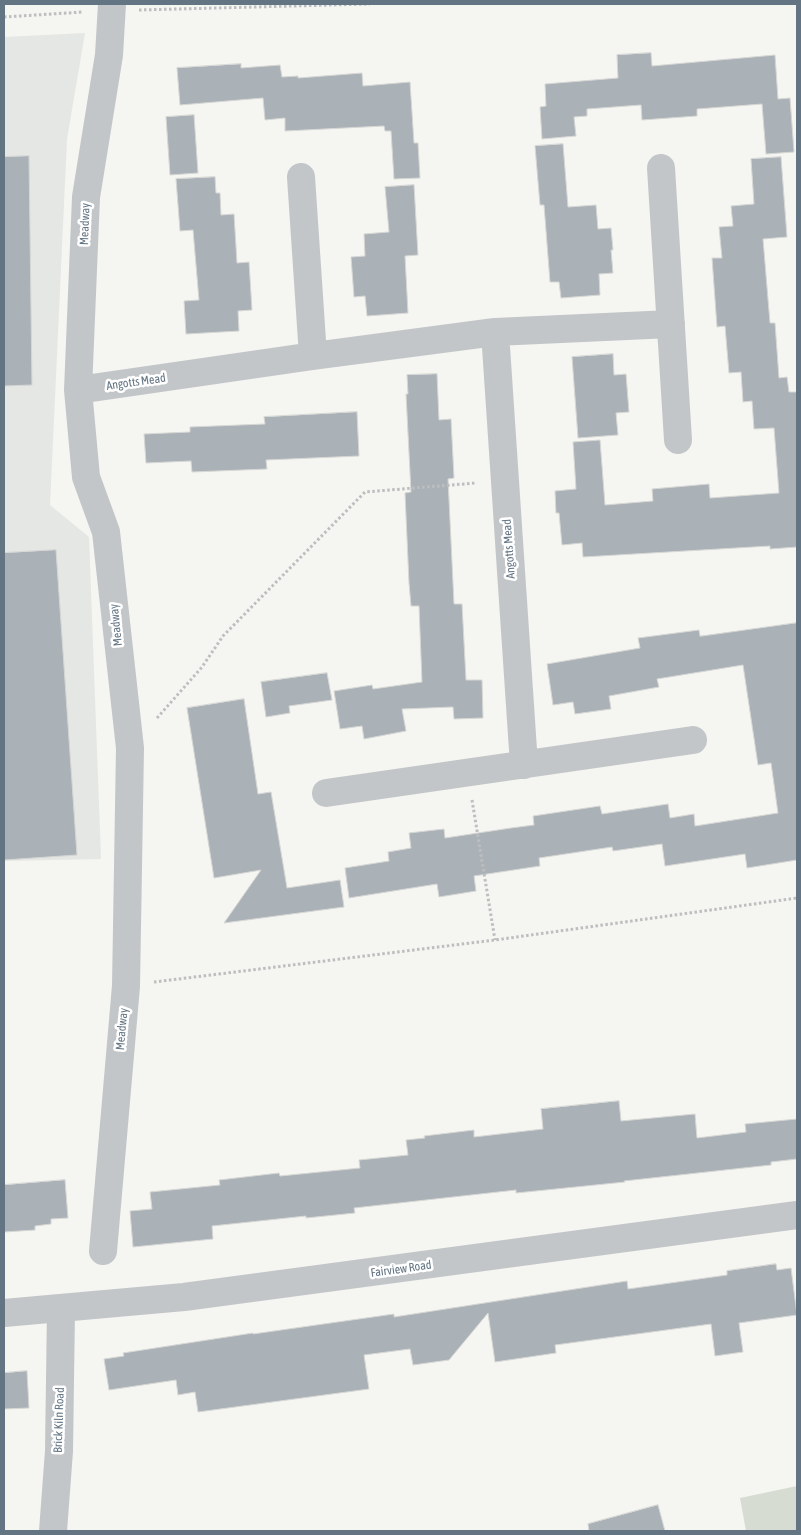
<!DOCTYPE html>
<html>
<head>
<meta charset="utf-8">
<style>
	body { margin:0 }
	#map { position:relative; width:801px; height:1535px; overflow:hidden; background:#f5f5f1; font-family:"Asap Condensed",sans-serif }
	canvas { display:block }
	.frame { position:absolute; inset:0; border:5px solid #637483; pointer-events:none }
</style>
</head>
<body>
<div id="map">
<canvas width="801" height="1535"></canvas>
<div class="frame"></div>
</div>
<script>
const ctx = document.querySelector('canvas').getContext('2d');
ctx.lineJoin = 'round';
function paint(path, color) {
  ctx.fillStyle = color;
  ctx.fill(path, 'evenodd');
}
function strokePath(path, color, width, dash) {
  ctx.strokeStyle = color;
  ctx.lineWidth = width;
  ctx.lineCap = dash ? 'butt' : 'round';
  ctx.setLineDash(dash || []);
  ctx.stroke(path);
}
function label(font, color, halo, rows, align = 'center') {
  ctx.font = font + ' "Asap Condensed",sans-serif';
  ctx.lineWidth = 5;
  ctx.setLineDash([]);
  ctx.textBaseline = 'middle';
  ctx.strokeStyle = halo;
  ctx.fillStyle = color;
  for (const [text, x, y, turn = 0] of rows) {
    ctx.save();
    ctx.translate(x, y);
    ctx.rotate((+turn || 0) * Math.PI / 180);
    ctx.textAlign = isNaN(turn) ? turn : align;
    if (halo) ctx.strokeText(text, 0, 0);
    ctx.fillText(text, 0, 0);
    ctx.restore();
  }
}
paint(new Path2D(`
	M85 33 67 139 50 505 89 537 101 859 4 861V37Z`), '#e5e7e4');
paint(new Path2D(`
	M797 1486V1531H746L740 1498Z`), '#d6dcd2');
const building = new Path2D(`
	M651 53 652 66 775 55 778 99 790 98 794 152 766 154 762 104 697 109V116L642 120 641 105 587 109V116L574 117 576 136 542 139 540 107 546 106 545 84 618 78 617 55Z
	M241 64V68L280 65 282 77 298 76V78L362 73 363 86 410 82 414 143H418L420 178 394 179 391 131H385L384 126 285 131V118L265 120 263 98 180 105 177 68Z
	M194 115 198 173 170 175 166 117Z
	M563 144 568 207 596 205 598 229 611 228 613 250H611L613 273 599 274 600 295 561 298 559 282H550L544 205H540L535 146Z
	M29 156 32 385 4 386V157Z
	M781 157 787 237 763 239 770 323H775L779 378 787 377 789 392H797V547L770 549V546L583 557 582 543 562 545 559 513H556L555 491 576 489 573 442 600 440 605 505 653 501 652 489 709 484 710 498 779 493 774 428 754 429 752 401 743 402 741 372 729 373 725 326 717 327 712 258H722L719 227 733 226 731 206 754 204 751 159Z
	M215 177 216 193H220L221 215 234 214 237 263 249 262 252 310 238 311 239 331 186 334 184 301 199 300 193 230 180 231 176 179Z
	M414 185 418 255 405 256 408 313 367 316 365 296 354 297 351 257 365 256 364 234 389 232 385 187Z
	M613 354 614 375 626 374 629 412 616 413 618 435 578 438 572 357Z
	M437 374 439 420 451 419 454 478 448 479 454 604H462L466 680H482L483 718 454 719 453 707 402 709 406 731 364 739 362 726 340 729 334 691 372 685 373 689 422 682 419 606H411L409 583 405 493 411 492 406 394H408L407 375Z
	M357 412 359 456 266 460 267 469 192 472 191 461 146 463 144 434 190 432V427L265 424 264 417Z
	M56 550 77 855 4 860V553Z
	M797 623V860L747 868 745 854 665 866 662 844 613 851 612 847 539 858 540 866 474 876 476 891 439 897 437 884 349 898 345 868 389 861 388 852 411 848 409 833 444 829 445 838 511 828 534 825 533 816 600 806 602 814 668 804 670 818 694 814 695 826 778 813 771 763 758 765 743 665 657 679 659 687 609 696 611 709 575 714 573 702 553 705 547 664 640 648 638 638 699 630 700 636Z
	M327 673 332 700 289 706 290 713 266 717 261 682Z
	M244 699 258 794 271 792 287 888 340 880 344 907 224 923 261 870 214 878 187 708Z
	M619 1101 621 1121 695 1114 697 1138 746 1132 745 1124 797 1119V1159L771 1162V1165L624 1181 625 1182 516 1193V1190L354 1208 355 1213 306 1218V1216L212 1226 213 1239 133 1247 130 1211 152 1209 150 1192 220 1185 219 1180 279 1173 280 1176 360 1168 359 1160 408 1155 406 1140 425 1138 424 1136 474 1130V1137L543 1129 541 1109Z
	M65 1180 68 1218 51 1219V1224L35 1226V1230L4 1232V1185Z
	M776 1264 777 1270 791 1268 797 1315 739 1323 743 1352 715 1356 711 1324 555 1345 556 1353 495 1362 488 1313 449 1360 413 1365 410 1349 364 1355 369 1389 198 1412 195 1392 178 1395 176 1380 109 1390 104 1359 124 1356 123 1353 253 1333V1334L394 1314V1317L627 1281 628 1289 727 1275V1271Z
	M27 1371 29 1408 4 1409V1373Z
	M658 1505 665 1531H589L588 1524Z`);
paint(building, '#aab2b8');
strokePath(building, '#d6d6d4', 1);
strokePath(new Path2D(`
	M139 10 370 4
	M4 17 83 12
	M157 718 202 667 223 636 365 492 476 483
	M472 800 495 940
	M154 982 495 940 797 898`), '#bcbec0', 3, [2.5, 2.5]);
strokePath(new Path2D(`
	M661 168 678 440
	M301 177 313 356
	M495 332 524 765
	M78 390 313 356 495 332 671 324
	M326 793 693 740
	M103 1251 126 986 130 748 106 532 86 477 78 390 86 197 109 55 112 4
	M53 1531 59 1451 61 1309`), '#c2c6c9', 28);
strokePath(new Path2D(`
	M4 1313 184 1297 797 1215`), '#c2c6c9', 28);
label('12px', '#637483', '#fff', [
	["Meadway",85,224,-88],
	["Angotts Mead",136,382,-8],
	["Angotts Mead",509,549,-94],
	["Meadway",116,625,-96],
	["Meadway",122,1029,-85],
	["Fairview Road",401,1269,-8],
	["Brick Kiln Road",59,1420,-88]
]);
</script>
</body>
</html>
